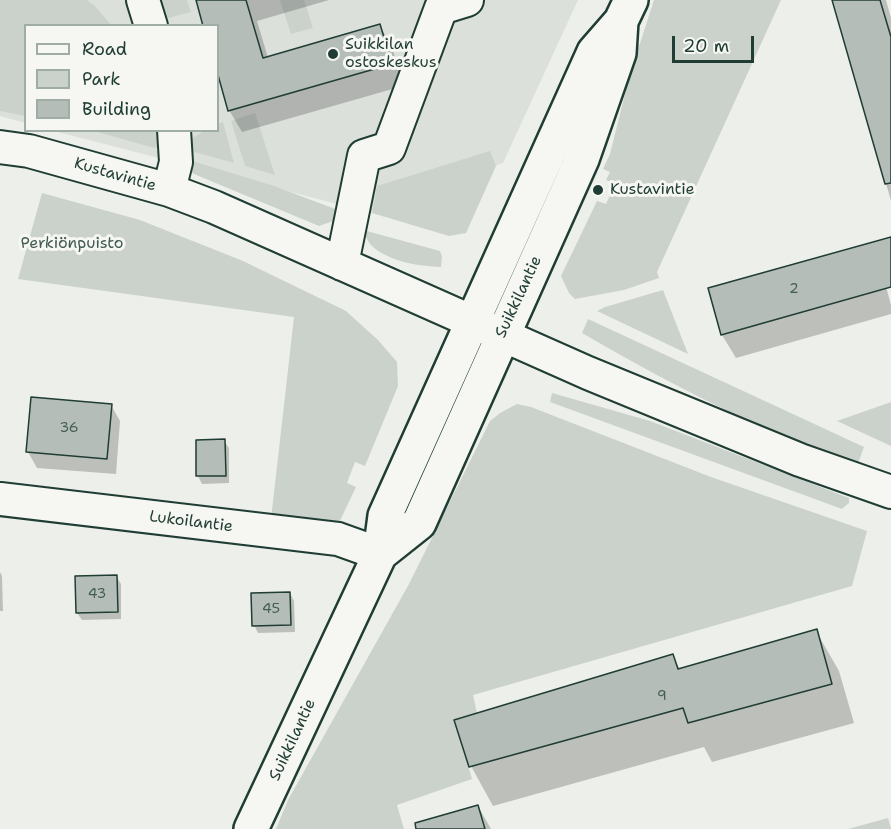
<!DOCTYPE html>
<html>
<head>
<meta charset="utf-8">
<style>
	body { margin:0 }
	#map { position:relative; width:891px; height:829px; overflow:hidden; background:#edefea; font-family:"Shantell Sans",sans-serif }
	canvas { display:block }
	.legend { position:absolute; left:24px; top:24px; width:195px; height:108px; box-sizing:border-box; background:#f6f6f2; border:2px solid #a0aca6; margin:0; padding:8px 10px; list-style:none; font-size:18px; color:#1f3d34 }
	.legend li { display:flex; align-items:center; gap:12px; height:30px }
	.legend b { width:30px; border:2px solid #a0aca6 }
	.scale { position:absolute; left:672px; top:36px; width:82px; height:27px; box-sizing:border-box; border:3px solid #1f3d34; border-top:0; padding-left:8px; font-size:18px; line-height:21px; white-space:nowrap; color:#1f3d34; -webkit-text-stroke:4px #f6f6f2; paint-order:stroke }
</style>
</head>
<body>
<div id="map">
<canvas width="891" height="829"></canvas>
<ul class="legend">
<li><b style="height:8px;background:#f6f6f2"></b>Road</li>
<li><b style="height:16px;background:#cbd2cc"></b>Park</li>
<li><b style="height:16px;background:#b4bdb8"></b>Building</li>
</ul>
<div class="scale">20 m</div>
</div>
<script>
const ctx = document.querySelector('canvas').getContext('2d');
ctx.lineJoin = 'round';
function paint(path, color) {
  ctx.fillStyle = color;
  ctx.fill(path, 'evenodd');
}
function strokePath(path, color, width, dash) {
  ctx.strokeStyle = color;
  ctx.lineWidth = width;
  ctx.lineCap = dash ? 'butt' : 'round';
  ctx.setLineDash(dash || []);
  ctx.stroke(path);
}
function label(font, color, halo, rows, align = 'center') {
  ctx.font = font + ' "Shantell Sans",sans-serif';
  ctx.lineWidth = 6;
  ctx.setLineDash([]);
  ctx.textBaseline = 'middle';
  ctx.strokeStyle = halo;
  ctx.fillStyle = color;
  for (const [text, x, y, turn = 0] of rows) {
    ctx.save();
    ctx.translate(x, y);
    ctx.rotate((+turn || 0) * Math.PI / 180);
    ctx.textAlign = isNaN(turn) ? turn : align;
    if (halo) ctx.strokeText(text, 0, 0);
    ctx.fillText(text, 0, 0);
    ctx.restore();
  }
}
paint(new Path2D(`
	M0 0H578L503 163 372 213 54 131 218 130V26H26L25 123 0 116Z`), '#dce0db');
paint(new Path2D(`
	M0 0H87L95 6 111 25 26 26 25 116 0 111Z
	M159 0H187L191 12 165 19Z
	M280 0H304L313 28 291 34Z
	M654 0H781L657 272 659 278 624 290 575 299 569 293 561 276 597 201 606 204 615 184 606 180 610 172 603 169 610 154 630 74Z
	M255 113 275 175 245 166 231 121Z
	M223 122 234 163 191 151 188 141 204 131 218 130V124Z
	M94 131H163V145L154 148Z
	M490 151 496 166 466 233 449 236 372 213 377 186Z
	M186 159 274 186 338 210 333 221 319 226 194 174 188 169Z
	M42 193 140 220 243 261 346 311 378 340 397 362 398 386 365 466 355 462 347 483 356 487 337 527 271 519 294 317 18 279Z
	M363 230 440 251 442 256 441 267C418 266 391 262 373 247 368 243 366 236 363 230Z
	M663 290 688 354 597 311 605 307Z
	M588 319 864 447 857 466C761 431 670 384 582 333Z
	M552 393 650 421 849 498V503L842 509 550 402Z
	M891 402V446L837 421Z
	M517 404 531 407 711 477 867 531 852 586 473 695 477 713 455 720 472 779 397 805 404 829H276L288 800 409 584 490 421 500 413Z
	M888 818 891 829H848Z`), '#cbd2cc');
paint(new Path2D(`
	M198 0H329L257 21 268 58 380 26 392 47 403 86 242 132 229 110 218 69V26Z
	M834 0H886L891 18V201Z
	M881 268 891 305V314L736 358 722 335 710 289Z
	M111 405 120 421 116 474 37 468 28 452Z
	M197 441H224L229 448V483L202 484 198 476Z
	M0 572 2 576 3 611H0Z
	M116 576 121 584V619L82 620 77 613Z
	M290 593 294 601 295 632 258 633 254 625Z
	M816 631 839 671 854 723 712 762 704 747 493 806 471 766 672 656 680 669Z
	M478 806 491 829H432Z`), '#0003');
const building = new Path2D(`
	M196 0H246L263 58 380 24 392 64 228 111 218 75V26H203Z
	M832 0H880L891 37V183L885 184Z
	M891 237V287L721 335 708 288Z
	M31 397 112 404 107 459 26 452Z
	M225 439 226 476H196V440Z
	M117 575 118 612 76 613 75 576Z
	M290 592 291 625 252 626 251 593Z
	M817 629 832 684 688 723 683 708 469 767 454 720 673 654 678 669Z
	M478 805 485 829H416L415 823Z`);
paint(building, '#b4bdb8');
strokePath(building, '#1f3d34', 1.5);
const minor = new Path2D(`
	M143 0 151 26
	M0 147 29 151 169 190 214 207 588 373 800 460 891 492
	M169 190 176 162 174 130
	M342 264 364 156 389 148 441 8 467 0
	M0 499 338 539 380 554`);
const major = new Path2D(`
	M380 554 419 523 582 159 619 53 621 21
	M251 829 380 554 385 516 594 52 621 21 631 0`);
strokePath(minor, '#1f3d34', 36);
strokePath(major, '#1f3d34', 38);
strokePath(minor, '#f6f6f2', 32);
strokePath(major, '#f6f6f2', 33);
for (const [x, y, r, color] of [
	[333,54,6,"#1f3d34"],
	[598,190,6,"#1f3d34"]
]) {
  const dot = new Path2D();
  dot.arc(x, y, r, 0, 2 * Math.PI);
  ctx.fillStyle = color;
  ctx.fill(dot);
  strokePath(dot, '#f6f6f2', 2);
}
label('14px', '#445d55', null, [
	["2",794,289],
	["36",69,428],
	["43",97,594],
	["45",271,609],
	["9",662,696]
]);
label('16px', '#1f3d34', '#f6f6f2', [
	["Suikkilan",345,45],
	["ostoskeskus",345,63],
	["Kustavintie",610,190]
], 'left');
label('16px', '#1f3d34', '#f6f6f2', [
	["Kustavintie",115,175,16],
	["Suikkilantie",519,297,-65],
	["Lukoilantie",191,522,7],
	["Suikkilantie",293,740,-65]
]);
label('16px', '#415b52', '#f6f6f2', [
	["Perkiönpuisto",72,244]
]);
</script>
</body>
</html>
